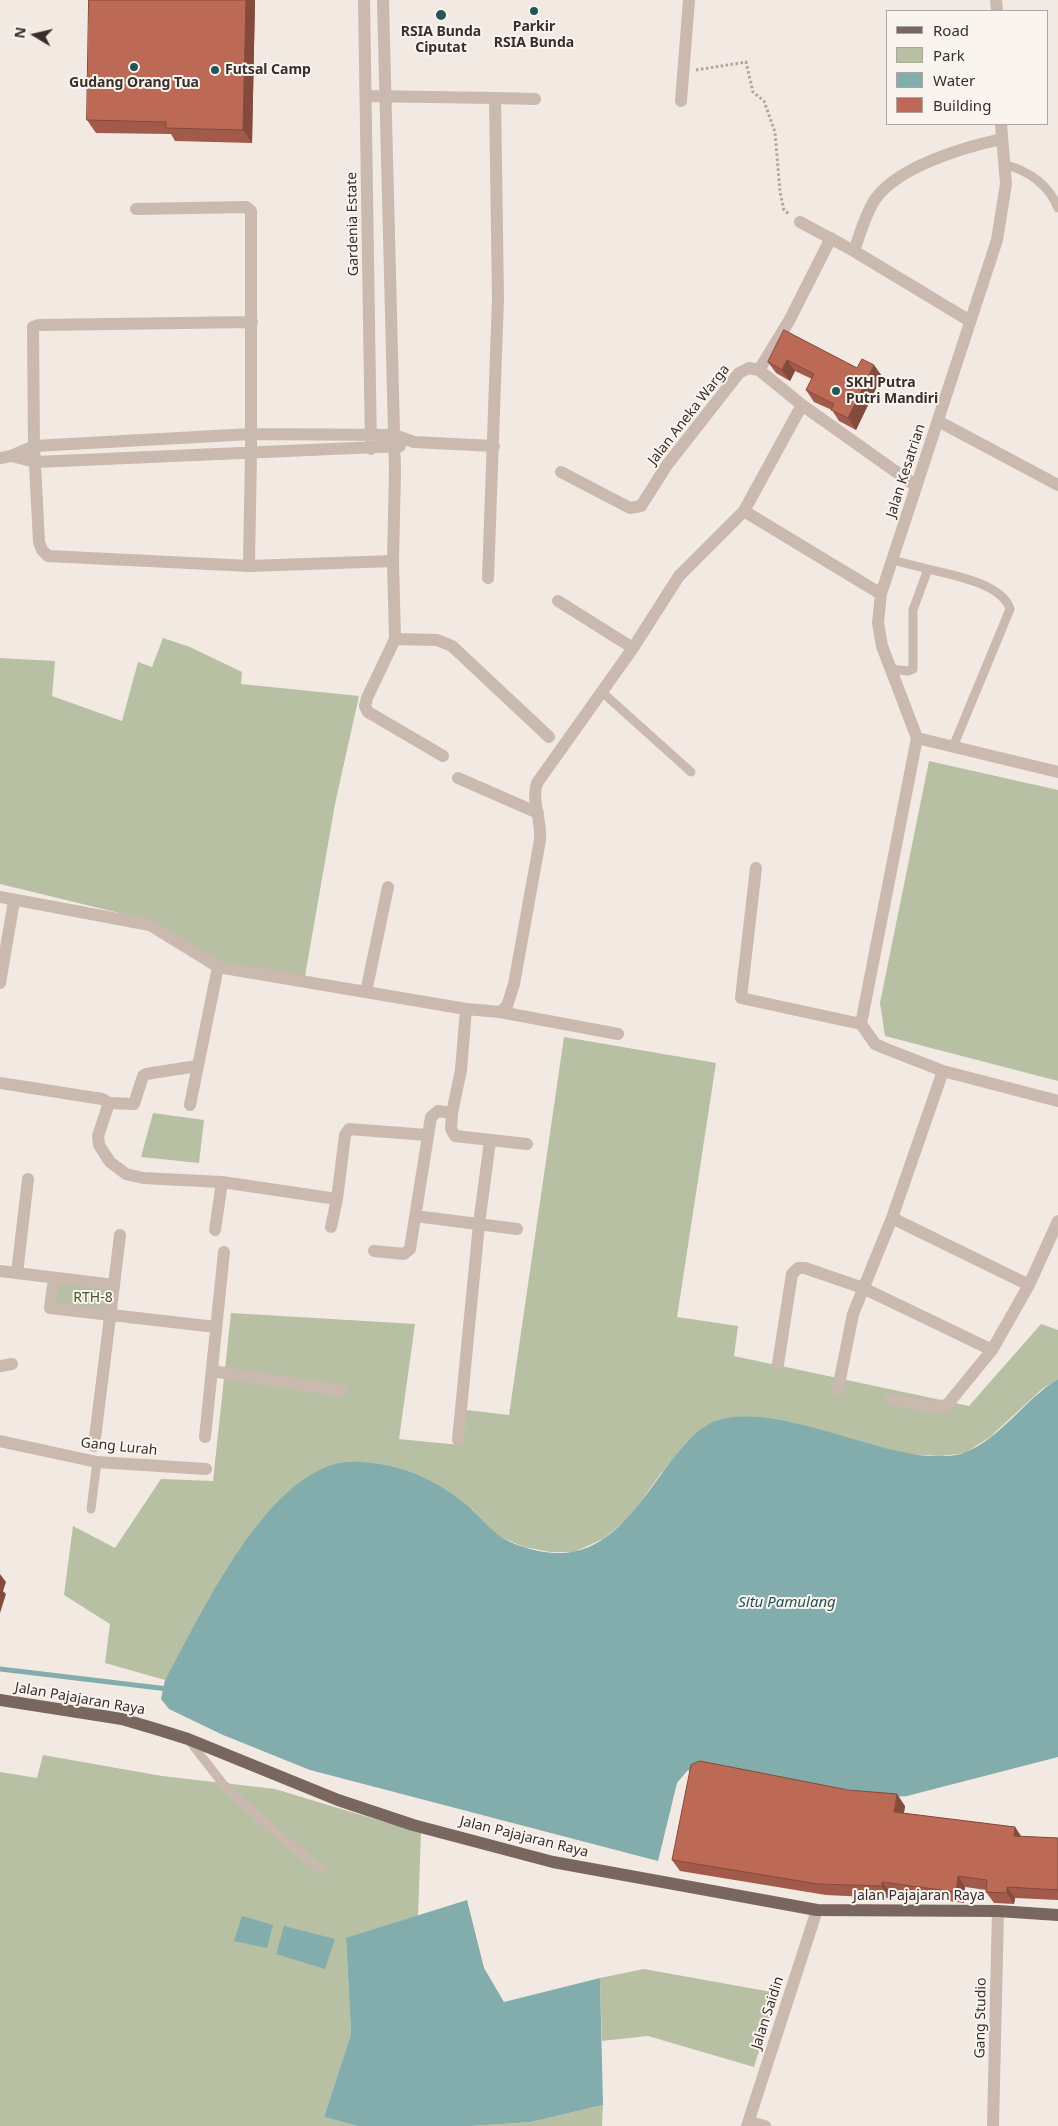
<!DOCTYPE html>
<html>
<head>
<meta charset="utf-8">
<style>
	body { margin:0 }
	#map { position:relative; width:1058px; height:2126px; overflow:hidden; background:#f2e9e2; font-family:"Noto Sans",sans-serif }
	canvas { display:block }
	.legend { position:absolute; left:886px; top:10px; width:162px; height:115px; box-sizing:border-box; background:#f9f4ee; border:1px solid #aca5a0; margin:0; padding:6px 9px; list-style:none; font-size:15px; color:#382f2c }
	.legend li { display:flex; align-items:center; gap:10px; height:25px }
	.legend b { width:25px; border:1px solid #aca5a0 }
	.north { position:absolute; left:10px; top:10px; width:50px; height:50px; -webkit-text-stroke:4px #f9f4ee; paint-order:stroke; rotate:279deg; font-size:14px; font-weight:700; line-height:20px; text-align:center; color:#382f2c }
	.north::after { content:''; display:block; margin:auto; width:18px; height:22px; background:#382f2c; clip-path:polygon(50% 0,100% 100%,50% 72%,0 100%) }
</style>
</head>
<body>
<div id="map">
<canvas width="1058" height="2126"></canvas>
<ul class="legend">
<li><b style="height:6px;background:#79665e"></b>Road</li>
<li><b style="height:14px;background:#b7c0a2"></b>Park</li>
<li><b style="height:14px;background:#83acac"></b>Water</li>
<li><b style="height:14px;background:#bc6a56"></b>Building</li>
</ul>
<div class="north">N</div>
</div>
<script>
const ctx = document.querySelector('canvas').getContext('2d');
ctx.lineJoin = 'round';
function paint(path, color) {
  ctx.fillStyle = color;
  ctx.fill(path, 'evenodd');
}
function strokePath(path, color, width, dash) {
  ctx.strokeStyle = color;
  ctx.lineWidth = width;
  ctx.lineCap = dash ? 'butt' : 'round';
  ctx.setLineDash(dash || []);
  ctx.stroke(path);
}
function label(font, color, halo, rows, align = 'center') {
  ctx.font = font + ' "Noto Sans",sans-serif';
  ctx.lineWidth = 4;
  ctx.setLineDash([]);
  ctx.textBaseline = 'middle';
  ctx.strokeStyle = halo;
  ctx.fillStyle = color;
  for (const [text, x, y, turn = 0] of rows) {
    ctx.save();
    ctx.translate(x, y);
    ctx.rotate((+turn || 0) * Math.PI / 180);
    ctx.textAlign = isNaN(turn) ? turn : align;
    if (halo) ctx.strokeText(text, 0, 0);
    ctx.fillText(text, 0, 0);
    ctx.restore();
  }
}
paint(new Path2D(`
	M163 638 190 647 242 672 241 684 359 696 335 804 304 982 220 964 144 919 0 884V658L55 661 52 696 122 721 138 662 152 667Z
	M929 761 1058 790V1081L885 1036 880 1003Z
	M564 1037 716 1063 677 1317 738 1326 734 1356 969 1406 1041 1324 1058 1330V1379L1042 1389 990 1437 965 1453 941 1456 905 1454 790 1422 687 1442 659 1476 630 1517 603 1539 574 1552H550L524 1547 498 1536 472 1509 231 1563 165 1680 105 1663 110 1624 64 1595 73 1526 115 1548 161 1479 213 1481 231 1313 415 1324 399 1439 460 1445 466 1410 509 1415Z
	M153 1113 204 1120 199 1163 141 1157Z
	M54 1278 114 1285 109 1316 50 1308Z
	M43 1755 162 1776 275 1789 421 1833 418 1916 346 1939 351 2034 324 2117 357 2126H0V1772L37 1778Z
	M644 1969 777 1993 754 2067 648 2036 602 2041 600 1978Z
	M603 2105 602 2126H472L531 2122Z`), '#b7c0a2');
paint(new Path2D(`
	M1058 1379V1757L907 1796 895 1797 704 1767 687 1771 677 1783 658 1861 310 1770 223 1735 169 1709 161 1699 165 1680C201 1616 259 1486 335 1464 351 1460 369 1462 385 1465 417 1471 444 1486 469 1507 479 1515 487 1526 497 1534 515 1548 550 1556 572 1552 620 1544 648 1489 676 1455 685 1444 696 1431 709 1424 763 1397 867 1452 928 1456 940 1456 955 1457 966 1452 1002 1437 1025 1399 1058 1379Z
	M467 1900 484 1968 504 2002 600 1978 603 2105 531 2122 472 2126H357L324 2117 351 2034 346 1938Z
	M242 1916 273 1925 267 1948 234 1941Z
	M284 1926 335 1939 325 1969 276 1954Z`), '#83acac');
strokePath(new Path2D(`
	M0 1669 168 1689`), '#83acac', 5);
strokePath(new Path2D(`
	M696 70 746 62 753 92 764 101 775 132 780 192 784 210 789 214`), '#b5a498', 3, [2.5, 2.5]);
strokePath(new Path2D(`
	M1006 165C1029 171 1049 185 1058 208
	M928 569C951 575 1002 583 1010 609L953 747
	M890 669 908 671 913 669V610L928 569 892 560
	M602 692 691 772
	M91 1509 97 1462
	M188 1739 223 1784 261 1820 320 1869`), '#c9b9ae', 9);
strokePath(new Path2D(`
	M364 0 371 449
	M383 0 395 471 393 561 395 639 437 640 452 646 549 737
	M996 0 997 11
	M366 96 495 98 498 298 488 578
	M495 98 535 99
	M681 101 689 0
	M136 209 246 207 251 211V451L249 566
	M800 222 854 251 970 321
	M854 251C860 234 866 212 876 198 900 166 964 147 1002 139
	M252 322 39 325 33 327 34 446 39 542 42 550 48 556 249 566 393 561
	M759 370 789 321 831 238
	M938 421 1058 485
	M11 456 36 462 400 446
	M0 458 11 456 34 446 251 434 394 435 414 442 494 446
	M561 472 630 508 641 506 667 465 739 373 749 368 759 370 802 405 916 486
	M744 511 881 594
	M558 601 633 648
	M395 639 367 698 365 706 368 712 443 756
	M917 738 882 646 878 623 881 594 997 240 1006 184 1001 124
	M917 738 861 1024 875 1044 884 1048 943 1071 1058 1101
	M917 738 1058 772
	M458 778 538 813
	M756 868 741 998 861 1024
	M0 897 150 925 218 967 466 1009 500 1012 507 1006 514 984 540 840C542 821 531 801 537 783L633 648 679 576 744 511 802 405
	M0 983 14 901
	M366 992 388 887
	M500 1012 618 1034
	M0 1083 102 1099 109 1103 98 1136 99 1145 110 1162 126 1174 143 1178 222 1182 337 1199 331 1227
	M109 1103 134 1104 143 1076 146 1074 197 1066
	M190 1105 218 967
	M452 1113 451 1129 455 1136 527 1144
	M337 1199 345 1135 349 1129 427 1135
	M423 1217 517 1229
	M892 1218 1029 1285
	M215 1230 222 1182
	M374 1251 404 1254 410 1249 431 1117 438 1111 452 1113 461 1070 466 1009
	M0 1271 114 1285 120 1235
	M17 1273 28 1179
	M54 1278 50 1308 216 1327
	M778 1364 792 1274 798 1268H805L863 1288 992 1350
	M0 1366 12 1364
	M212 1371 341 1391
	M838 1389 853 1314 892 1218 943 1071
	M891 1399 929 1407 947 1405 992 1350 1029 1285 1058 1221
	M205 1437 224 1252
	M458 1440 479 1224 490 1141
	M0 1441 97 1462 206 1469
	M94 1446 114 1285
	M749 2122 765 2126
	M747 2126 817 1910
	M993 2126 998 1911`), '#c9b9ae', 12);
strokePath(new Path2D(`
	M0 1700 122 1719 156 1729 188 1739 338 1800 413 1825 553 1862 817 1910 998 1911 1058 1915`), '#79665e', 12);
paint(new Path2D(`
	M255 0 252 143 175 141 171 134 96 133 87 120Z
	M784 330 857 368 882 376 856 430 839 421 832 410 814 402 806 390 812 379 795 371 790 381 776 373 768 362Z
	M905 1806 904 1813 1015 1827 1021 1836 1058 1838V1900L1015 1898 1014 1904 994 1903 986 1892V1890L965 1887 964 1903 890 1893 889 1898 826 1895 680 1871 672 1860Z`), '#a25b4a');
paint(new Path2D(`
	M246 0H255L252 143 243 130Z
	M787 360 795 371 790 381 782 370Z
	M874 365 882 376 856 430 848 418Z
	M0 1574 6 1582 3 1591 6 1594 0 1613Z
	M897 1794 905 1806 902 1823 894 1812Z
	M1015 1827 1022 1838 1014 1836Z
	M958 1876 965 1887 964 1903 956 1892Z
	M882 1882 890 1893 889 1898 882 1886Z
	M1007 1887 1015 1898 1014 1904 1007 1893Z`), '#844a3c');
const building = new Path2D(`
	M89 0H246L243 130 166 128V122L87 120Z
	M784 330 857 368 862 359 874 365 848 418 831 410 834 404 806 390 814 374 787 360 782 370 768 362Z
	M700 1761 848 1790 897 1794 894 1812 1015 1827 1014 1836 1058 1838V1890L1007 1887V1893L986 1892 987 1880 958 1876 956 1892 882 1882V1886L818 1884 672 1860 691 1765Z`);
paint(building, '#bc6a56');
strokePath(building, '#844a3c', 1);
for (const [x, y, r, color] of [
	[534,11,5,"#245557"],
	[441,15,6,"#245557"],
	[134,67,5,"#245557"],
	[215,70,5,"#245557"],
	[836,391,5,"#245557"]
]) {
  const dot = new Path2D();
  dot.arc(x, y, r, 0, 2 * Math.PI);
  ctx.fillStyle = color;
  ctx.fill(dot);
  strokePath(dot, '#f9f4ee', 2);
}
label('bold 14px', '#382f2c', '#f9f4ee', [
	["Parkir",534,27],
	["RSIA Bunda",534,43],
	["RSIA Bunda",441,32],
	["Ciputat",441,48],
	["Futsal Camp",225,70,"left"],
	["Gudang Orang Tua",134,83],
	["SKH Putra",846,383,"left"],
	["Putri Mandiri",846,399,"left"]
]);
label('14px', '#382f2c', '#f9f4ee', [
	["Gardenia Estate",353,224,-91],
	["Jalan Aneka Warga",689,415,-52],
	["Jalan Kesatrian",906,471,-72],
	["Gang Lurah",119,1447,6],
	["Jalan Pajajaran Raya",80,1699,10],
	["Jalan Pajajaran Raya",524,1837,14],
	["Jalan Pajajaran Raya",919,1896],
	["Jalan Saidin",768,2013,-72],
	["Gang Studio",981,2018,-89]
]);
label('14px', '#495532', '#f9f4ee', [
	["RTH-8",93,1298]
]);
label('italic 15px', '#245557', '#f9f4ee', [
	["Situ Pamulang",787,1603]
]);
</script>
</body>
</html>
